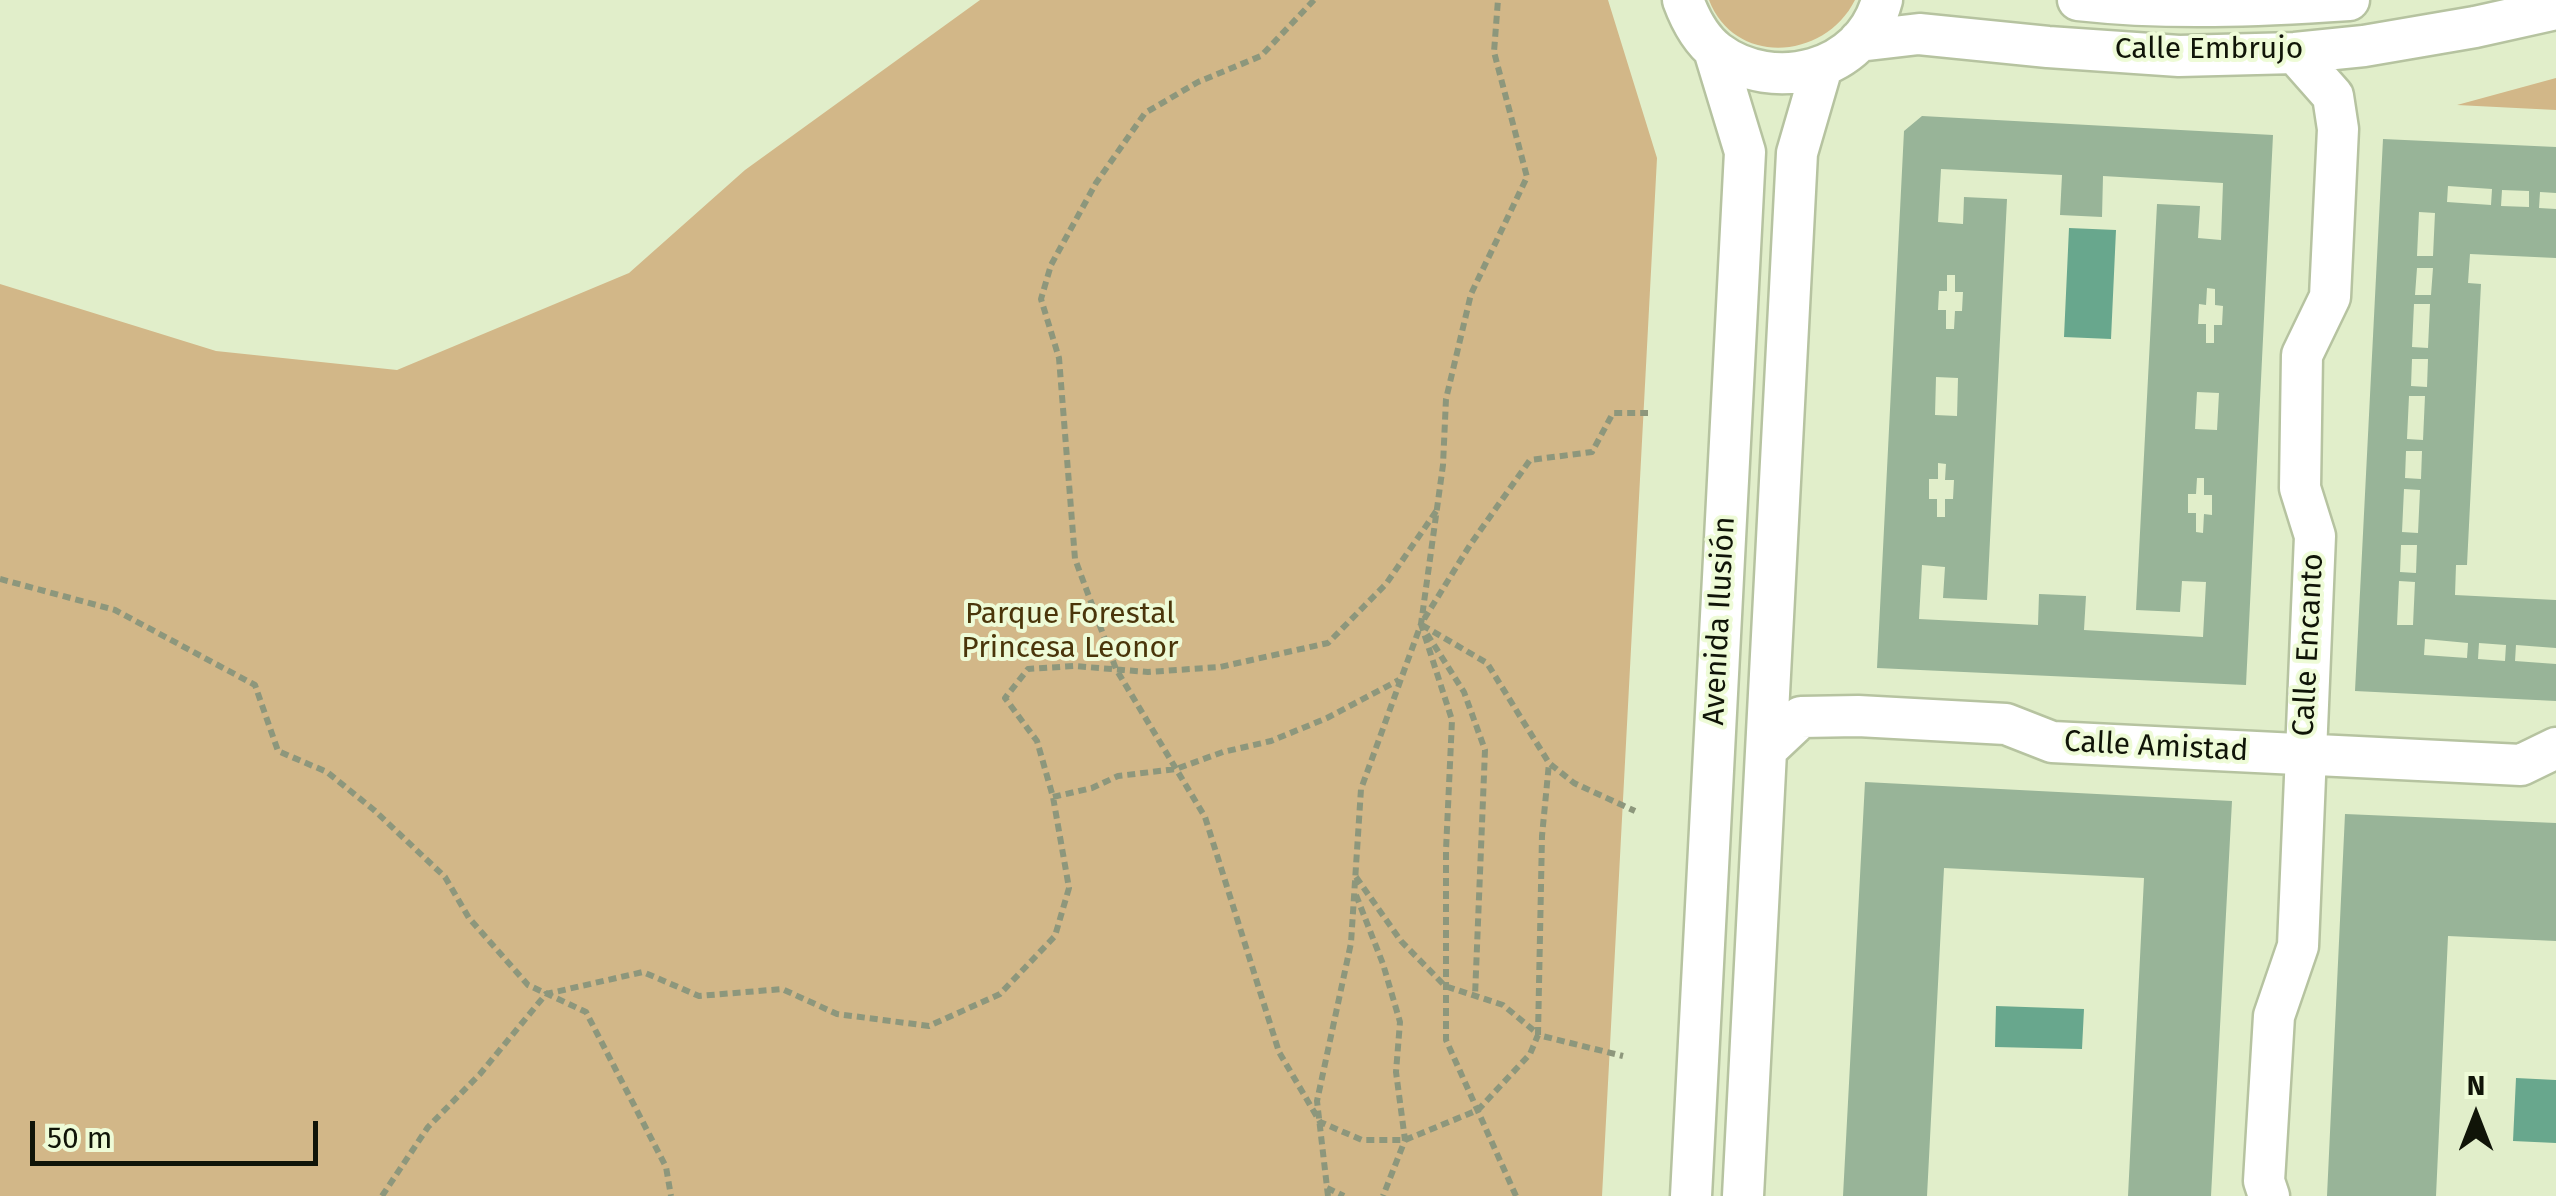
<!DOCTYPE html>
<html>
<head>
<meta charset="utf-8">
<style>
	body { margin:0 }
	#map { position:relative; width:2556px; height:1196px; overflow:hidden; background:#e1eeca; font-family:"Fira Sans",sans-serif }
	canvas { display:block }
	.north { position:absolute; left:2426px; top:1066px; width:100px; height:100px; -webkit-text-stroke:8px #eefbd7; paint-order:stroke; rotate:0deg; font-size:28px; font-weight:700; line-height:40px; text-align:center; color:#101408 }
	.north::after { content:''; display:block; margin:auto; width:35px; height:45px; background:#101408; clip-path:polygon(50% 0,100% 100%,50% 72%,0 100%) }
	.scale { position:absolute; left:30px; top:1121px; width:288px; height:45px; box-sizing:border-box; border:5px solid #101408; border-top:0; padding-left:12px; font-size:30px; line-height:35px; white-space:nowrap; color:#101408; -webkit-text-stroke:8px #eefbd7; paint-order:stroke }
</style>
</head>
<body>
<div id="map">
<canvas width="2556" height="1196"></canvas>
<div class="north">N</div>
<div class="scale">50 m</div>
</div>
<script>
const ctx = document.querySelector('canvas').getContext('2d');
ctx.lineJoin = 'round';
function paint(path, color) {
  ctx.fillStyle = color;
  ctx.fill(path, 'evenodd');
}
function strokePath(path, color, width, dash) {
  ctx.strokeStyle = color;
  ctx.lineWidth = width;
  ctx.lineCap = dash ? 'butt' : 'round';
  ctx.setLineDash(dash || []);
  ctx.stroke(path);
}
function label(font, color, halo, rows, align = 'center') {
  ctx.font = font + ' "Fira Sans",sans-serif';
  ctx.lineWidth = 8;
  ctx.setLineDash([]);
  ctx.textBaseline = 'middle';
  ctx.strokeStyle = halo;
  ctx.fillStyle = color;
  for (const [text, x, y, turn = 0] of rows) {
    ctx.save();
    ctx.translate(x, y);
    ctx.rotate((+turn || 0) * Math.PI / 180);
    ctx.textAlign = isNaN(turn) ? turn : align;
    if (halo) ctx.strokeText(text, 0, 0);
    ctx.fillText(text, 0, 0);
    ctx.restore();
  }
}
paint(new Path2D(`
	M980 0H1608L1657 158 1602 1196H0V284L216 351 397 370 629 273 745 170Z
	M1709 0H1855C1825 60 1735 67 1709 0Z
	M2556 78V110L2457 105Z`), '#d2b788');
paint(new Path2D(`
	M2069 228 2116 230 2111 339 2064 337Z
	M1996 1006 2084 1009 2082 1049 1995 1047Z
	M2516 1078 2556 1080V1143L2513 1141Z`), '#68a78d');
paint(new Path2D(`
	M1922 116 2273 135 2246 685 1877 668 1904 131ZM1941 169 2062 175 2060 215 2102 217 2103 176 2223 183 2221 240 2198 238 2200 206 2157 204 2136 610 2180 612 2182 581 2206 582 2203 637 2084 630 2086 596 2039 594 2038 625 1919 619 1922 565 1945 567 1943 598 1987 600 2007 199 1964 197 1963 224 1938 222ZM1947 275H1955V292H1963L1962 311H1955L1954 329H1946V310H1938L1939 291H1947ZM2207 288 2215 289V305L2223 306 2222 325H2214V343H2206V324H2198L2199 304 2206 305ZM1936 377 1958 378 1957 416 1935 415ZM2197 392 2219 393 2217 430 2195 429ZM1938 463 1946 464 1945 480H1954L1953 499H1945V517H1937V499H1929V479H1938ZM2197 478H2204V495H2212V515L2204 514 2203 533 2196 532V513H2188V494H2196Z
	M2383 139 2556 147V193L2540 192 2539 208 2556 209V258L2470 254 2468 283 2481 284 2467 565H2456L2455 595 2556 600V648L2516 645 2515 661 2556 664V701L2355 691ZM2448 186 2492 189 2491 205 2447 202ZM2502 190 2529 191V207L2501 206ZM2419 212 2435 213 2433 256H2417ZM2417 268H2433L2431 295H2415ZM2414 304H2430L2428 348 2412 347ZM2412 359H2428L2427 387 2411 386ZM2409 396H2425L2423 440 2407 439ZM2406 451H2422L2421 479 2405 478ZM2404 489 2420 490 2418 533 2402 532ZM2401 545H2417L2416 573 2400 572ZM2399 581 2415 582 2413 625H2397ZM2425 639 2468 643 2467 658 2424 655ZM2479 643 2506 645 2505 661 2478 659Z
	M1865 782 2232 801 2211 1196H2128L2144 878 1944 868 1927 1196H1843Z
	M2345 814 2556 823V941L2448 936 2436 1196H2327Z`), '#98b498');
const minor = new Path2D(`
	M1683 0C1690 19 1700 39 1717 52 1773 94 1863 72 1882 0
	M2078 0C2169 10 2258 6 2349 0
	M1859 41 1919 34 2048 47 2179 56 2295 53 2364 46 2475 27 2556 9
	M1767 749 1801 717 1858 716 2006 724 2052 742 2521 765 2556 748
	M1691 1196 1745 152 1714 50
	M1743 1196 1797 153 1822 67
	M2269 1196 2264 1181 2274 1016 2298 946 2315 536 2300 488 2302 355 2330 297 2338 129 2333 96 2295 53`);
strokePath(minor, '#b6c3a0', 45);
strokePath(new Path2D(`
	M1314 0 1261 56 1198 82 1145 113 1096 183 1051 265 1041 299 1059 358 1075 559 1116 669 1205 817 1279 1052 1320 1122 1362 1140H1405L1478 1110 1530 1054 1538 1035 1623 1056
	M0 579 115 610 255 685 278 751 327 772 374 810 445 877 469 918 528 985 586 1012 666 1167 671 1196
	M1422 625 1487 663 1549 763 1574 783 1635 811
	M1427 634 1464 692 1485 750 1475 996
	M1053 797 1092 788 1118 776 1176 769 1223 752 1271 741 1327 718 1399 680
	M1356 877 1401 941 1445 986 1503 1005 1538 1034
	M1356 895 1383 964 1400 1022 1396 1072 1405 1140 1383 1196
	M1538 1035 1542 836 1549 763
	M1327 1188 1344 1196
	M382 1196 428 1127 480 1074 546 994 643 972 699 996 782 989 837 1014 929 1026 1000 994 1055 936 1069 888 1053 797 1037 741 1005 698 1028 669 1074 666 1148 672 1220 667 1328 643 1386 584 1437 510
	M1328 1196 1317 1101 1351 943 1361 789 1421 624 1443 465 1446 399 1471 294 1527 177 1494 52 1498 0
	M1516 1196 1446 1040V850L1452 720 1421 624 1470 545 1530 460 1592 452 1613 413H1648`), '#8d977c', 6, [8, 5]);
strokePath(minor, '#fff', 40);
label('30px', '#101408', '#eefbd7', [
	["Calle Embrujo",2209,50],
	["Avenida Ilusión",1720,621,-87],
	["Calle Encanto",2309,645,-87],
	["Calle Amistad",2156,747,3]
]);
label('30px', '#4a350a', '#eefbd7', [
	["Parque Forestal",1070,615],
	["Princesa Leonor",1070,649]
]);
</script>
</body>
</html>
